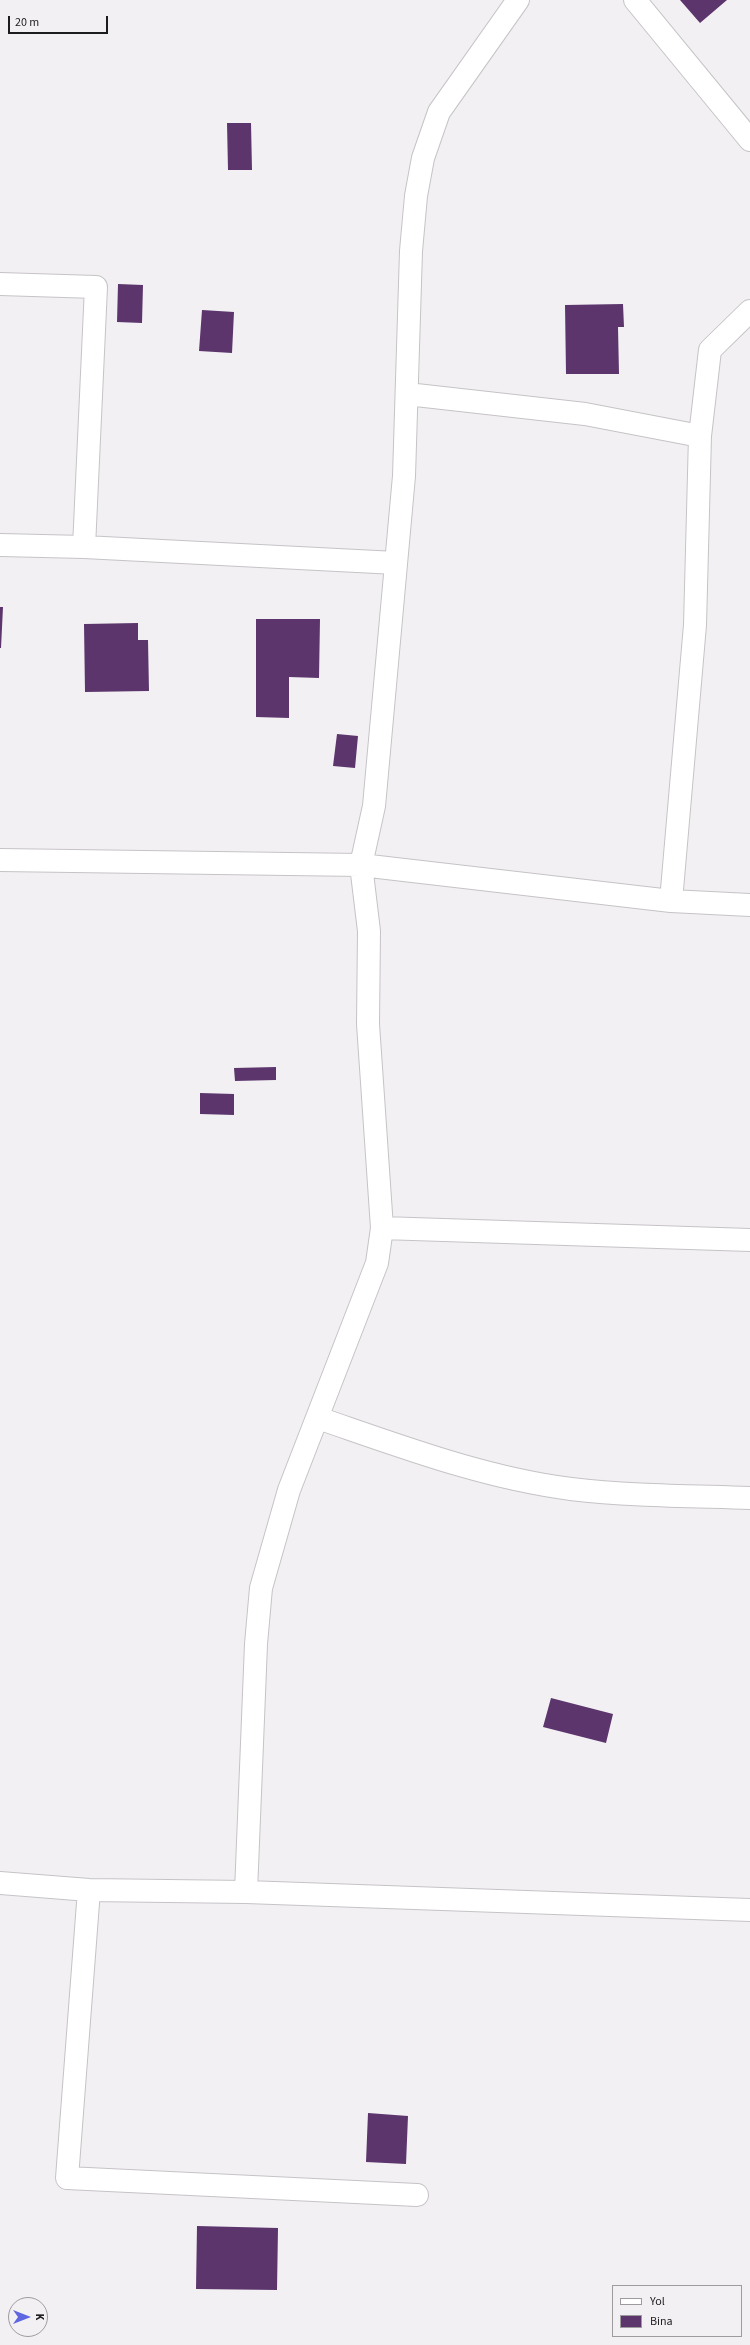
<!DOCTYPE html>
<style>
body{margin:0}
#map{position:relative;width:750px;height:2345px;overflow:hidden;background:#f3f0f4;font-family:"Source Sans 3",sans-serif}
canvas{display:block}
.legend{position:absolute;left:612px;top:2285px;width:130px;height:52px;box-sizing:border-box;background:#f3f0f4;border:1px solid #9d9b9e;margin:0;padding:5px 7px;list-style:none;font-size:12px;color:#1c1b1d}
.legend li{display:flex;align-items:center;gap:8px;height:20px}
.legend b{width:20px;border:1px solid #9d9b9e}
.north{position:absolute;left:8px;top:2297px;width:40px;height:40px;box-sizing:border-box;background:#f3f0f4;border:1px solid #9d9b9e;border-radius:50%;rotate:90deg;font-size:11px;font-weight:700;line-height:16px;text-align:center;color:#1c1b1d}
.north::after{content:'';display:block;margin:auto;width:14px;height:18px;background:#5e67df;clip-path:polygon(50% 0,100% 100%,50% 72%,0 100%)}
.scale{position:absolute;left:8px;top:16px;width:100px;height:18px;box-sizing:border-box;border:2px solid #1c1b1d;border-top:0;padding-left:5px;font-size:12px;line-height:14px;white-space:nowrap;color:#1c1b1d;-webkit-text-stroke:3px #f3f0f4;paint-order:stroke}
</style>
<div id="map">
<canvas width="750" height="2345"></canvas>
<ul class="legend">
<li><b style="height:5px;background:#fff"></b>Yol</li>
<li><b style="height:11px;background:#5b356c"></b>Bina</li>
</ul>
<div class="north">K</div>
<div class="scale">20 m</div>
</div>
<script>
const context = document.querySelector('canvas').getContext('2d');
context.lineJoin = 'round';
function fillPath(path, color) {
  context.fillStyle = color;
  context.fill(path, 'evenodd');
}
function stroke(path, color, width, dash) {
  context.strokeStyle = color;
  context.lineWidth = width;
  context.lineCap = dash ? 'butt' : 'round';
  context.setLineDash(dash || []);
  context.stroke(path);
}
fillPath(new Path2D(`
 M 680,0 L 727,0 L 700,23 Z
 M 227,123 L 251,123 L 252,170 L 228,170 Z
 M 118,284 L 143,285 L 142,323 L 117,322 Z
 M 623,304 L 624,327 L 618,327 L 619,374 L 566,374 L 565,305 Z
 M 202,310 L 234,312 L 232,353 L 199,351 Z
 M 0,607 L 3,607 L 1,648 L 0,648 Z
 M 256,619 L 320,619 L 319,678 L 289,677 L 289,718 L 256,717 Z
 M 138,623 L 138,640 L 148,640 L 149,691 L 85,692 L 84,624 Z
 M 337,734 L 358,736 L 355,768 L 333,766 Z
 M 276,1067 L 276,1080 L 235,1081 L 234,1068 Z
 M 200,1093 L 234,1094 L 234,1115 L 200,1114 Z
 M 551,1698 L 613,1714 L 606,1743 L 543,1727 Z
 M 368,2113 L 408,2116 L 406,2164 L 366,2162 Z
 M 197,2226 L 278,2228 L 277,2290 L 196,2289 Z`), '#5b356c');
const street = new Path2D(`
 M 635,0 L 750,140
 M 0,284 L 96,287 L 84,547
 M 407,394 L 585,414 L 700,436
 M 0,545 L 84,547 L 396,563
 M 0,860 L 361,865 L 671,901 L 750,905
 M 671,901 L 695,625 L 700,436 L 710,350 L 750,311
 M 382,1228 L 750,1240
 M 318,1418 C 400,1446 484,1478 571,1489 C 630,1496 691,1496 750,1498
 M 0,1883 L 89,1890 L 246,1892 L 750,1910
 M 89,1890 L 67,2178 L 417,2195
 M 246,1892 L 256,1644 L 261,1588 L 289,1490 L 377,1263 L 382,1228 L 368,1024 L 369,931 L 361,865 L 374,806 L 404,476 L 411,251 L 416,196 L 423,158 L 439,112 L 518,0`);
stroke(street, '#c6c3c7', 24);
stroke(street, '#fff', 22);
</script>
